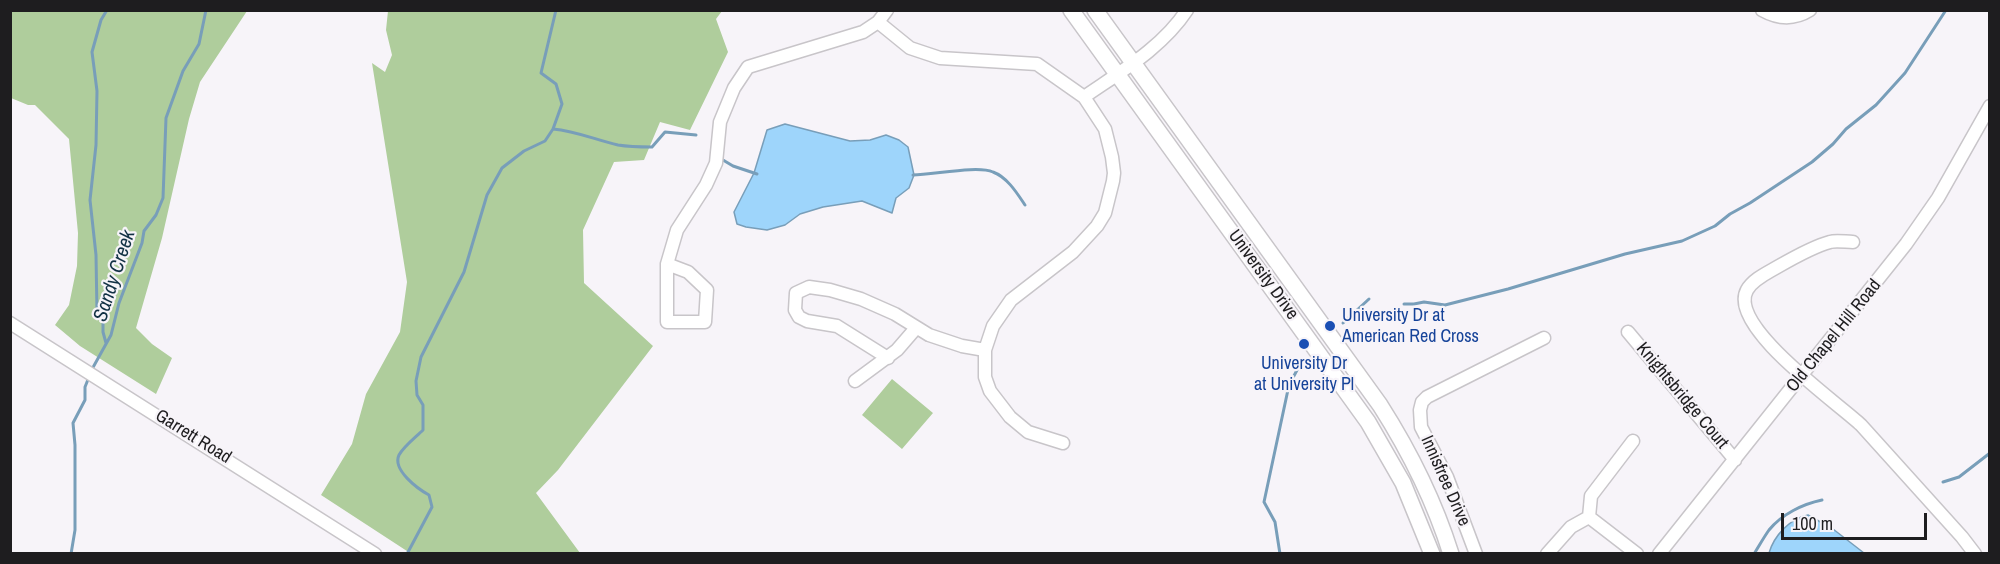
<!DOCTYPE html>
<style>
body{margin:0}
#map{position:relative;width:2000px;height:564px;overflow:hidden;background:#f7f4f9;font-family:"Archivo Narrow",sans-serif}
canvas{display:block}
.frame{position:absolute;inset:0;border:12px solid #1e1d1f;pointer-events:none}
.scale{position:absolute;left:1781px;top:513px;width:146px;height:27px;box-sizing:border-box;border:3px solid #1e1d1f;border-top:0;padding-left:8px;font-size:18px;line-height:21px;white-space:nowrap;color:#1e1d1f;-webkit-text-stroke:4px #f7f4f9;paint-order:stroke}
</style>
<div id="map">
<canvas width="2000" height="564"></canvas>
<div class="frame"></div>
<div class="scale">100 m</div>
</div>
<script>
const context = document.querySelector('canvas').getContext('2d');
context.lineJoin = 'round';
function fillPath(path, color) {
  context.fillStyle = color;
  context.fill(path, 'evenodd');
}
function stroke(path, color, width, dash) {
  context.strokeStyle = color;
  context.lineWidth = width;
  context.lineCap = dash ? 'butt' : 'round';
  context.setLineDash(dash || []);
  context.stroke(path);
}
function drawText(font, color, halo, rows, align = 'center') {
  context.font = font + ' "Archivo Narrow",sans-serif';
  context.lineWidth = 4.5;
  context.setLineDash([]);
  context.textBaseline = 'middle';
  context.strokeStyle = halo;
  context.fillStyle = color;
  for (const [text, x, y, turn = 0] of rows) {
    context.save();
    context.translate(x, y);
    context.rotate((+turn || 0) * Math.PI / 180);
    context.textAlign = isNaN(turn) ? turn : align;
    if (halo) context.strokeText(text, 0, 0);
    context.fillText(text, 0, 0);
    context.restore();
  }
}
fillPath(new Path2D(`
 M 10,11 L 247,11 L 200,82 L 189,119 L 162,238 L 136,328 L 152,344 L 172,358 L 156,394 L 80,346 L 55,325 L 69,305 L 77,266 L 78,233 L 69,139 L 35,105 L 28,105 L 11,98 Z
 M 385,11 L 722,11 L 716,19 L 728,52 L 690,130 L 660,122 L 644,160 L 614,162 L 583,230 L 584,283 L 653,346 L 558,470 L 536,493 L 580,553 L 410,553 L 321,495 L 352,444 L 366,394 L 400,332 L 407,282 L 372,63 L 385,72 L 392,55 L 386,30 L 388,11 Z
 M 892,379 L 933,413 L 902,449 L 862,415 Z`), '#afcd9c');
const water = new Path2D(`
 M 785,124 L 850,141 L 870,140 L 886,135 L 899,140 L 908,147 L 914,175 L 909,188 L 896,198 L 892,213 L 862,201 L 823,207 L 800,214 L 785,225 L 767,230 L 746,227 L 737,224 L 734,212 L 754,173 L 767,130 Z
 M 1808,515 L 1833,529 L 1864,553 L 1769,553 C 1774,536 1789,519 1808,515 Z`);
fillPath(water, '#9ed5fb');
stroke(water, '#789eb9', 1.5);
stroke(new Path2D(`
 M 553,129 C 576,131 596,140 618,145 C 630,147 641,147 652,147 L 665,132 L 696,135
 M 723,160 L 733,166 L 757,174
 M 913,175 C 933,175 977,165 993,172 C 1007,177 1017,193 1025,205
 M 1404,304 L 1414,304 L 1424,302 L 1445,305 L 1508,289 L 1625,254 L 1682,241 L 1715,226 L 1730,214 L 1750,203 L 1812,162 L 1833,144 L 1846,129 L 1876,105 L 1905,73 L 1946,10
 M 1343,323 L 1369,299
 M 106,343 L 103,332 L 103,322 L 97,313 L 96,255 L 90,200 L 96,145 L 97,91 L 92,52 L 101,20 L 107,10
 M 91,371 L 111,335 L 119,303 L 142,243 L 144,231 L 156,215 L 163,198 L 166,118 L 183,71 L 199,44 L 206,10
 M 1943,482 L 1959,477 L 1990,453
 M 71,554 L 75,530 L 75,445 L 73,423 L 85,400 L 85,387 L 89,377
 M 407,554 L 432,507 L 429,495 C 418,489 392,470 399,455 C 404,446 416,437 423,430 L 423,405 L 417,395 L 416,381 L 421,357 L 464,272 L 487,195 L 502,168 L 524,151 L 545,141 L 553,129 L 562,104 L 556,84 L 541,73 L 556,10
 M 1280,554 L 1275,522 L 1264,502 L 1289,385 L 1303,359
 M 1754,554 C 1759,546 1764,537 1769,530 C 1782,514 1803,504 1822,500`), '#789eb9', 3);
const minor = new Path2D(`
 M 1762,10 C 1778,19 1794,20 1810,10
 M 878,22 L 910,48 L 940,58 L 1037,64 L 1084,97 L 1105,129 L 1112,157 L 1114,173 L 1113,181 L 1105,213 L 1097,226 L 1073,252 L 1011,300 L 993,326 L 985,350 L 985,377 L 990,391 L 1010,417 L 1028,432 L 1063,443
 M 1084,97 C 1120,72 1162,48 1187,10
 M 1853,242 C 1846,242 1836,240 1830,242 C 1811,247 1788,261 1772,270 C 1763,275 1752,281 1747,290 C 1727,326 1838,403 1861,425 L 1962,537 L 1975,554
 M 667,264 L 688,272 L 707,290 L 705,322 L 667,322 L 667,264 L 677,230 L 706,185 L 716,163 L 720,122 L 734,88 L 748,67 L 863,32 L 878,22 L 887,10
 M 10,323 L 375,554
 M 1628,332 L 1735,460
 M 888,358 L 837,326 L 807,321 L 799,317 L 795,310 L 796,293 L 809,287 L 830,290 L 861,299 L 895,314 L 929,335 L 962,346 L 985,350
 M 855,381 L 897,350 L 916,328
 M 1589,517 L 1591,496 L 1633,441
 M 1476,554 L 1447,477 L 1421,427 L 1420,410 L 1422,402 L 1427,397 L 1544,338
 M 1547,554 L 1571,527 L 1589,517 L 1637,554
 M 1659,554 L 1906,244 L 1938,198 L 1990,106`);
const major = new Path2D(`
 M 1071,10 L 1368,422 L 1403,483 L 1432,554
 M 1095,10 L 1380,405 C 1410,452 1434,500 1451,554`);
stroke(minor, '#c8c5c9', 15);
stroke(major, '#c8c5c9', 18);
stroke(minor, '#fff', 12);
stroke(major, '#fff', 15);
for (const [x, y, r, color] of [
 [1330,326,6,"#1a4fb4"],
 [1304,344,6,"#1a4fb4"]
]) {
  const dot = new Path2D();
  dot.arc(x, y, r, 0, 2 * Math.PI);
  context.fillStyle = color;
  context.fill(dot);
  stroke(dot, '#f7f4f9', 2);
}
drawText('18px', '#1e1d1f', '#f7f4f9', [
 ["University Drive",1263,275,54],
 ["Old Chapel Hill Road",1834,336,-51],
 ["Knightsbridge Court",1682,396,50],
 ["Garrett Road",193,437,32],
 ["Innisfree Drive",1445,481,66]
]);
drawText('18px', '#164399', '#f7f4f9', [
 ["University Dr at",1342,316],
 ["American Red Cross",1342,337],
 ["University Dr",1304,364,"center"],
 ["at University Pl",1304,385,"center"]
], 'left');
drawText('italic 20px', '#123144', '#f7f4f9', [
 ["Sandy Creek",115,276,-72]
]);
</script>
